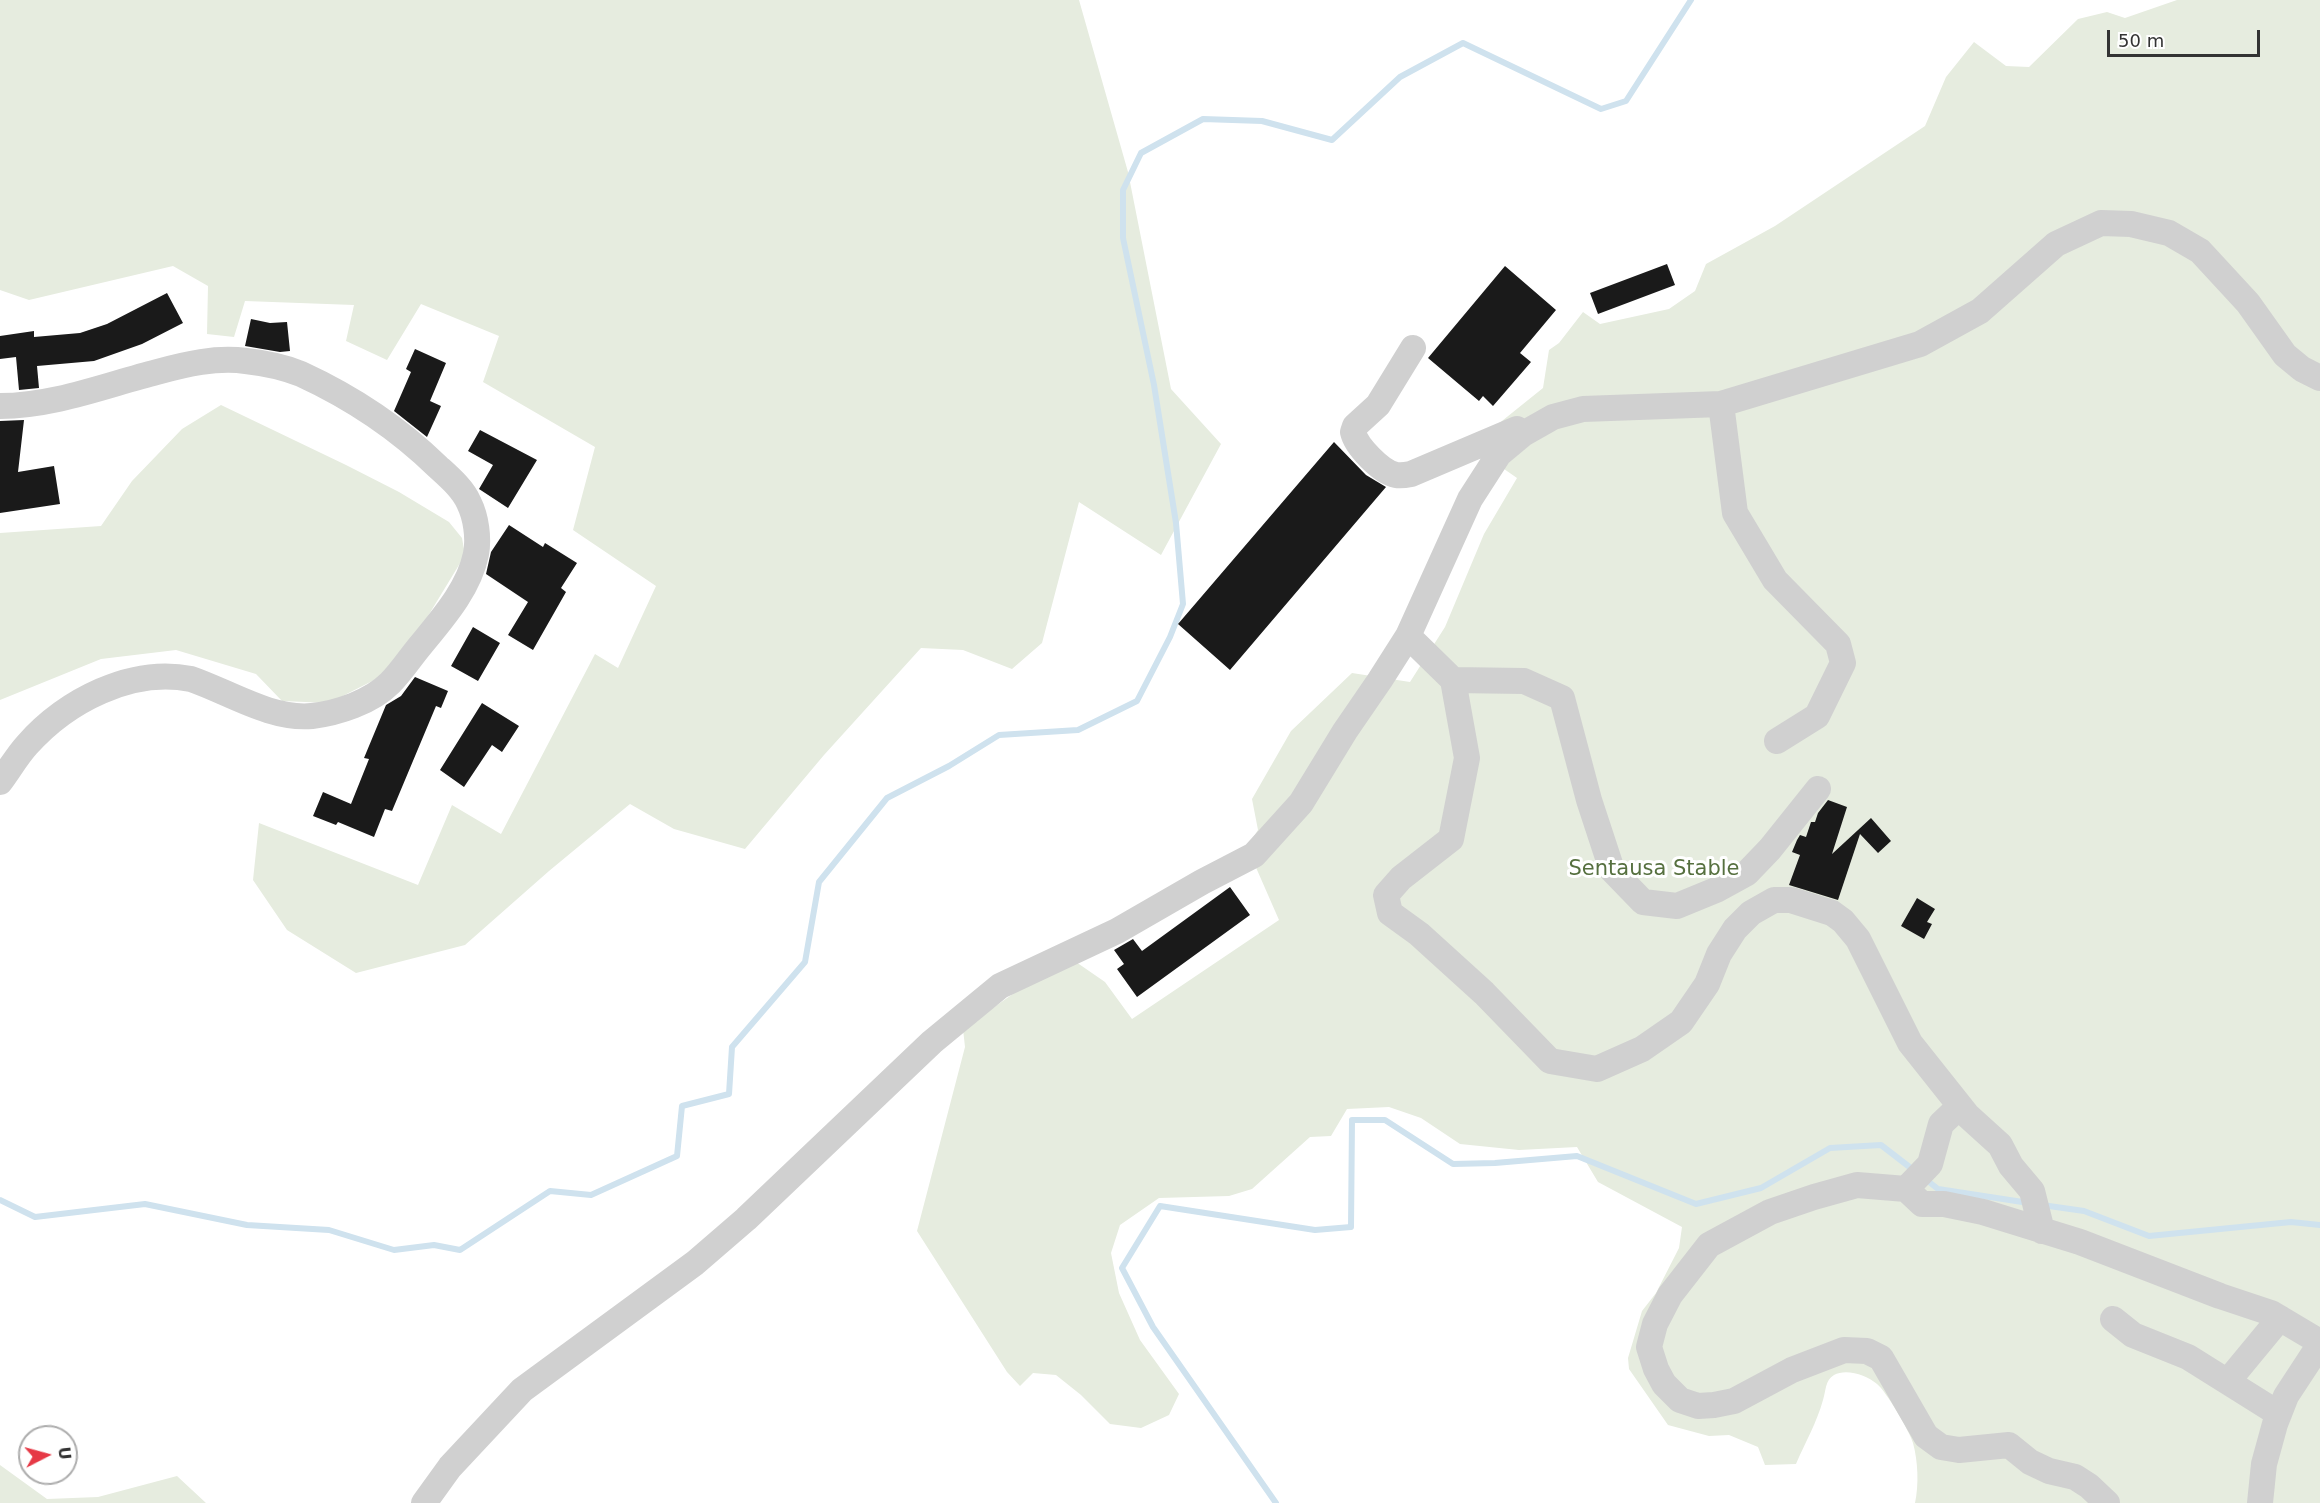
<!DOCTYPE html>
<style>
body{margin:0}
#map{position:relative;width:2320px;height:1503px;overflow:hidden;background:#fff;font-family:"DejaVu Sans",sans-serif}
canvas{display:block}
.north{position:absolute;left:18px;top:1425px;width:60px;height:60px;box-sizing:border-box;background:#fff;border:2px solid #adadad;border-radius:50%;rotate:84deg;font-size:16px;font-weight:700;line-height:24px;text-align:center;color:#333}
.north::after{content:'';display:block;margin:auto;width:21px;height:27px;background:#e63946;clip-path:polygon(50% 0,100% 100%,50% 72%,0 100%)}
.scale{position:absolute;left:2107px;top:30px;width:153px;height:27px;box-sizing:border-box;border:3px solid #333;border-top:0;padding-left:8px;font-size:18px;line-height:21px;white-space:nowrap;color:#333;-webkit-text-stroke:4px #fff;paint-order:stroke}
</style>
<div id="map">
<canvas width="2320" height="1503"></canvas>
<div class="north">U</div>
<div class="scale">50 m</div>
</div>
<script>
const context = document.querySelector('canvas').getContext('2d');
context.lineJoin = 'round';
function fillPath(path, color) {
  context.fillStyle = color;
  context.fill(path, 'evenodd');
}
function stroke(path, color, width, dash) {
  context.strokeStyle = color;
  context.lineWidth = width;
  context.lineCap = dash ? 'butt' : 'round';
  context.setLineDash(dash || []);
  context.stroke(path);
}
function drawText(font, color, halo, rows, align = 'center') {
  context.font = font + ' "DejaVu Sans",sans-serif';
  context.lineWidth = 6;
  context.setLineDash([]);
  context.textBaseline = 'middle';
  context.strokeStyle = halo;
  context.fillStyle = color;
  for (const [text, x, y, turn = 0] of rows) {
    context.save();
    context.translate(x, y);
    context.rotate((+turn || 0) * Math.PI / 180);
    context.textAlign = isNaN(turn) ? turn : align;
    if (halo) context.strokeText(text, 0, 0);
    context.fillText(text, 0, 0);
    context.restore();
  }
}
fillPath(new Path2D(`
 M 0,0 L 1079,0 L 1128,172 L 1171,389 L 1221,444 L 1161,555 L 1079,502 L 1042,643 L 1012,669 L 963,650 L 921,648 L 824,755 L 745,849 L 674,829 L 630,804 L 549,871 L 465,945 L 356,973 L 287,930 L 253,880 L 259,823 L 418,885 L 452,805 L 501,834 L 595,654 L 618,668 L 656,586 L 573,530 L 595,447 L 483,382 L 499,336 L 421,304 L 387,360 L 346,341 L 354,305 L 245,301 L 234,337 L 207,334 L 208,286 L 173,266 L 29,300 L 0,290 Z
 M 2177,0 L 2320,0 L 2320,1503 L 1915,1503 C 1919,1485 1918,1461 1913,1443 C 1910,1432 1886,1391 1877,1384 C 1867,1375 1846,1368 1834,1375 C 1825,1380 1826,1391 1823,1400 C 1817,1422 1805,1443 1796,1464 L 1765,1465 L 1758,1447 L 1729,1435 L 1709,1436 L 1668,1425 L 1629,1369 L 1628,1358 L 1642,1311 L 1656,1293 L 1679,1248 L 1682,1227 L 1598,1182 L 1577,1147 L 1519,1150 L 1460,1144 L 1421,1118 L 1389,1107 L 1347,1109 L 1331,1136 L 1310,1137 L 1252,1189 L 1229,1196 L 1159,1198 L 1120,1225 L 1111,1253 L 1119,1293 L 1140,1340 L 1179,1394 L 1169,1415 L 1141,1428 L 1110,1424 L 1081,1395 L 1056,1375 L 1033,1373 L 1020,1386 L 1007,1372 L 917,1231 L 965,1047 L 963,1029 L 1027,984 L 1076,962 L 1105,982 L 1132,1019 L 1279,920 L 1247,847 L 1258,830 L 1252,799 L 1291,731 L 1352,673 L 1410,682 L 1445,627 L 1484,534 L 1517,478 L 1481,453 L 1482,437 L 1543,388 L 1549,350 L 1559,343 L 1583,312 L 1600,324 L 1669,309 L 1695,291 L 1706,264 L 1775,226 L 1925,126 L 1946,77 L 1974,42 L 2006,66 L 2029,67 L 2078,19 L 2107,12 L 2125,18 Z
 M 221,405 L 346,465 L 399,492 L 449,522 L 462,538 L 465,555 L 428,616 L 386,674 L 329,703 L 282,701 L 256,674 L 176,650 L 101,659 L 0,700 L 0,533 L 101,526 L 132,481 L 182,429 Z
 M 0,1465 L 47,1499 L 98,1497 L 177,1476 L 206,1503 L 0,1503 Z`), '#e6ecdf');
stroke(new Path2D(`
 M 1924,1178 L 1938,1189 L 2029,1203
 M 0,1200 L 35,1217 L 145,1204 L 247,1225 L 329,1230 L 394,1250 L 434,1245 L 460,1250 L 550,1191 L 591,1195 L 677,1156 L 682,1106 L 729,1094 L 732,1047 L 805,962 L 819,882 L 887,798 L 949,766 L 999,735 L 1078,730 L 1137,701 L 1170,637 L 1183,604 L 1176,523 L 1154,385 L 1123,238 L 1123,190 L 1141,153 L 1203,119 L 1262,121 L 1332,140 L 1400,77 L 1463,43 L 1601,109 L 1626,101 L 1691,0
 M 2042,1205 L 2084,1211 L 2149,1236 L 2291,1222 L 2320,1225
 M 1276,1503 L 1153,1327 L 1122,1268 L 1160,1206 L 1315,1230 L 1351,1227 L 1352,1120 L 1385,1120 L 1453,1164 L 1495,1163 L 1577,1156 L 1696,1204 L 1761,1188 L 1830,1148 L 1881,1145 L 1916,1172`), '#cfe2ee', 6);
fillPath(new Path2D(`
 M 1667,264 L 1675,285 L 1598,314 L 1590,293 Z
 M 1505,266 L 1556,310 L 1520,353 L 1531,362 L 1493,406 L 1483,396 L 1479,401 L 1428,358 Z
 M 167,293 L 183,323 L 142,344 L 94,361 L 37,366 L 39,388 L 19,390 L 16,357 L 0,359 L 0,336 L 34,331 L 34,337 L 80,333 L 107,324 Z
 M 251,319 L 270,323 L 287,322 L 290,351 L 280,352 L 245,346 Z
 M 415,349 L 446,363 L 430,401 L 441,406 L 427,437 L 394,411 L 411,372 L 406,369 Z
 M 24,420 L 18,472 L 54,466 L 60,504 L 0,513 L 0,421 Z
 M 480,430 L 537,460 L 508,508 L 479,489 L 493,465 L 468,451 Z
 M 1334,442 L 1366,475 L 1386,487 L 1230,670 L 1178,624 Z
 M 509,525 L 543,547 L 545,543 L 577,563 L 561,588 L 566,592 L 533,650 L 508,635 L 528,602 L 486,574 L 491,552 Z
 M 473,627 L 500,643 L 478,681 L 451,666 Z
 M 415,677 L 448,691 L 441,708 L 436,706 L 392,811 L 385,809 L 374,837 L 338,822 L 336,825 L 313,816 L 323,792 L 351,804 L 369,759 L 364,758 L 386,705 L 401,696 Z
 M 482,703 L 519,726 L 502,752 L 492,745 L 464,787 L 440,770 Z
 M 1828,800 L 1847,807 L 1832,854 L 1871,818 L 1891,841 L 1878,853 L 1860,834 L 1838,900 L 1789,885 L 1800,855 L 1792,852 L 1797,840 L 1800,835 L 1806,837 L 1811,822 L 1815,822 L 1818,813 Z
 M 1230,887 L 1250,915 L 1137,997 L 1117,969 L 1124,964 L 1114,950 L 1133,939 L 1142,951 Z
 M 1917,898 L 1935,909 L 1927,922 L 1932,924 L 1924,939 L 1901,926 Z`), '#1a1a1a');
stroke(new Path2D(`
 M 1413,348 L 1378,405 L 1355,426 L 1353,432 C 1356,446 1381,472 1396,475 C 1401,476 1406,475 1411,474 L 1517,429
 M 1721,404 L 1735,513 L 1775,580 L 1838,644 L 1843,663 L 1817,716 L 1777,741
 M 0,406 C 54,406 106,385 157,372 C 186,364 216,357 246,361 C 264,363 284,367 301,374 C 351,397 399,429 438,467 C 449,477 463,489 469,503 C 476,517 479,538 476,554 C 469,589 442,619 420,646 C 410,658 401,672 390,683 C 371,702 338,713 312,716 C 271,720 229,692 191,679 C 131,667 66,701 27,745 C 17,756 9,770 0,782
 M 1408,636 L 1453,680 L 1524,681 L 1562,698 L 1589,800 L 1612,870 L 1643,902 L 1677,906 L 1716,890 L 1747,873 L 1770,849 L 1818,789
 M 1453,680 L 1467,758 L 1451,839 L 1401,878 L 1386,895 L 1390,913 L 1419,934 L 1484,993 L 1550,1061 L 1597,1069 L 1642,1049 L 1681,1022 L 1707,984 L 1719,954 L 1735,929 L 1751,913 L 1774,900 L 1791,900 L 1832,913 L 1843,921 L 1858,939 L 1910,1043 L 1968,1116 L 2000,1145 L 2011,1166 L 2032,1191 L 2042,1231
 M 1906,1189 L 1930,1164 L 1941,1124 L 1960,1106
 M 2113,1319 L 2133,1335 L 2188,1357 L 2279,1414
 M 2228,1381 L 2280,1318
 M 424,1503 L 450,1467 L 522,1390 L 695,1263 L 746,1219 L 932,1042 L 1000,986 L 1117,931 L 1202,882 L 1254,855 L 1301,803 L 1345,731 L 1380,680 L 1408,636 L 1470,499 L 1499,454 L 1523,434 L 1553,417 L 1583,409 L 1721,404 L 1920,344 L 1980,311 L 2056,244 L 2101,223 L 2131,224 L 2169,233 L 2200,251 L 2248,303 L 2285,355 L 2302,369 L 2320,378
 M 2107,1503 L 2089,1486 L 2075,1477 L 2049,1471 L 2030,1462 L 2009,1445 L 1959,1450 L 1941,1447 L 1926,1436 L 1881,1358 L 1867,1351 L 1844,1350 L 1792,1370 L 1734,1401 L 1714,1405 L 1698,1406 L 1680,1400 L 1664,1384 L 1656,1369 L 1649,1347 L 1655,1324 L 1670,1295 L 1709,1245 L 1770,1212 L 1814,1197 L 1857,1185 L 1906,1189 L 1922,1204 L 1944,1204 L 1983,1212 L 2080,1242 L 2220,1296 L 2271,1313 L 2320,1342
 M 2260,1503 L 2264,1464 L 2275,1424 L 2286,1396 L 2320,1344`), '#d0d0d0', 26);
drawText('21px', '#56703f', '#fff', [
 ["Sentausa Stable",1654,870]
]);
</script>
